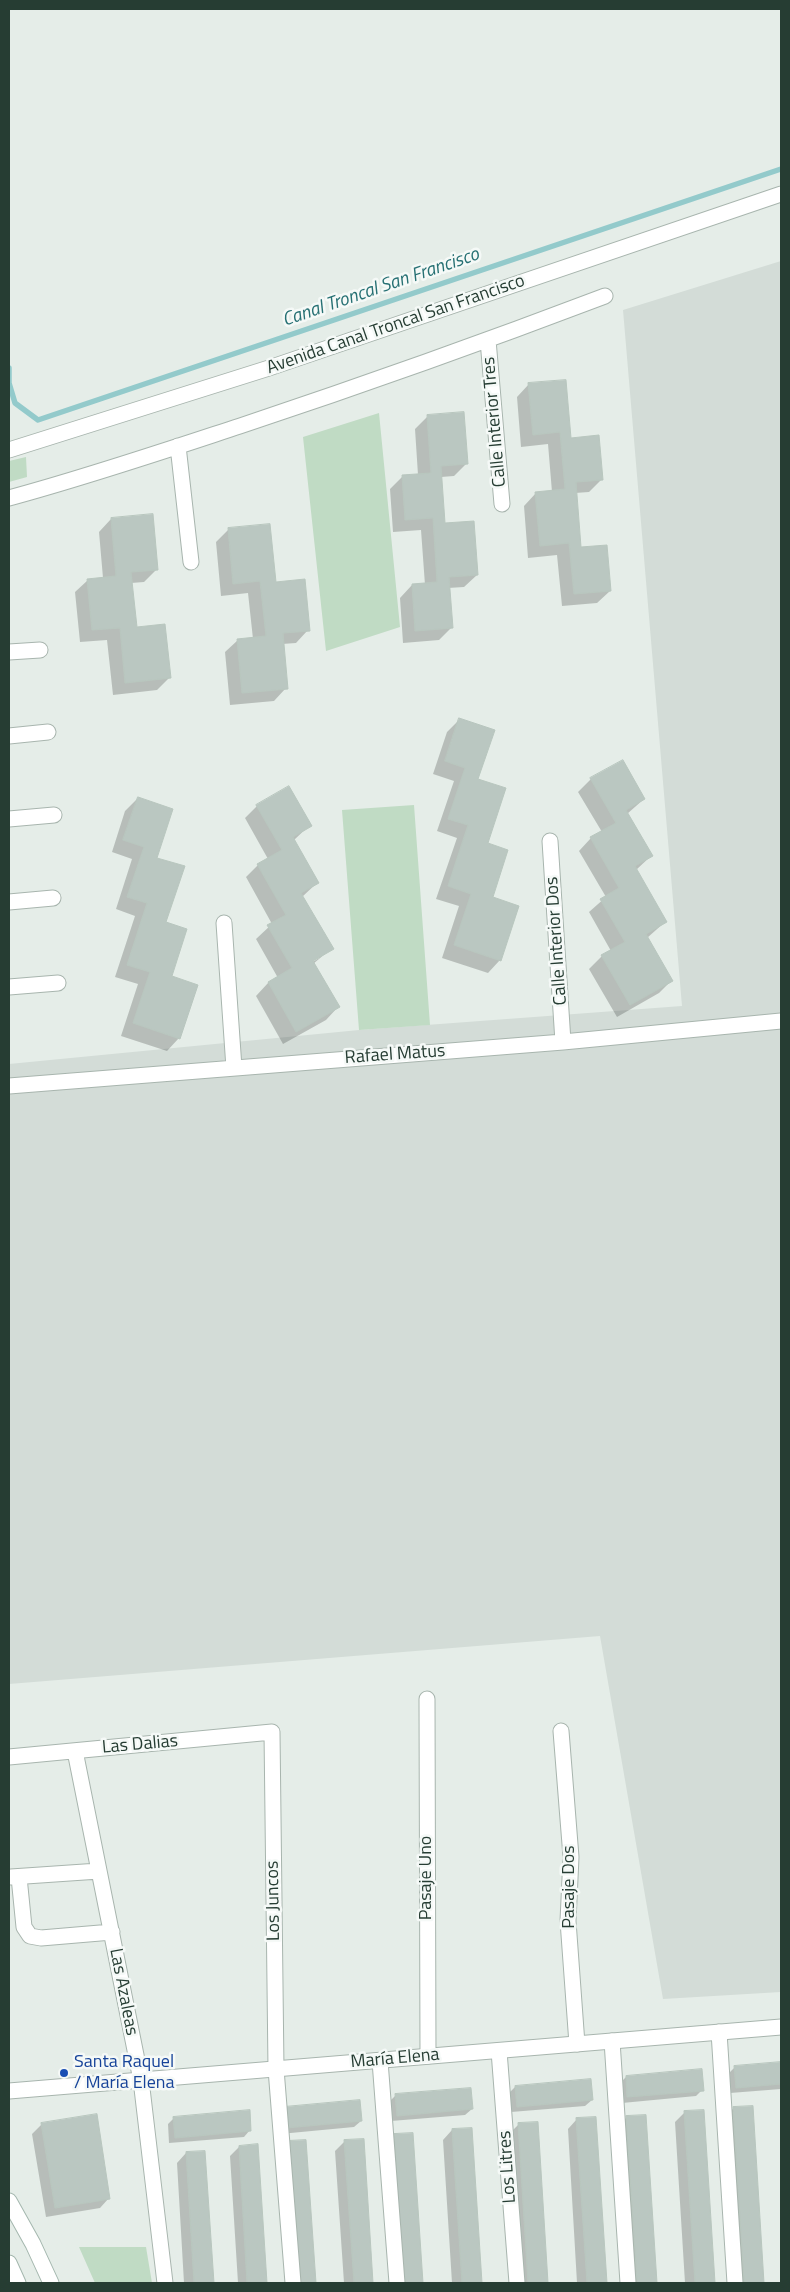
<!DOCTYPE html>
<meta charset="utf-8">
<style>
body{margin:0}
#map{position:relative;width:790px;height:2292px;overflow:hidden;background:#e5ede8;font-family:"Titillium Web",sans-serif}
canvas{display:block}
.frame{position:absolute;inset:0;border:10px solid #263d33;pointer-events:none}
</style>
<div id="map">
<canvas width="790" height="2292"></canvas>
<div class="frame"></div>
</div>
<script>
const context = document.querySelector('canvas').getContext('2d');
context.lineJoin = 'round';
function fillPath(path, color) {
  context.fillStyle = color;
  context.fill(path, 'evenodd');
}
function stroke(path, color, width, dash) {
  context.strokeStyle = color;
  context.lineWidth = width;
  context.lineCap = dash ? 'butt' : 'round';
  context.setLineDash(dash || []);
  context.stroke(path);
}
function drawText(font, color, halo, rows, align = 'center') {
  context.font = font + ' "Titillium Web",sans-serif';
  context.lineWidth = 5;
  context.setLineDash([]);
  context.textBaseline = 'middle';
  context.strokeStyle = halo;
  context.fillStyle = color;
  for (const [text, x, y, turn = 0] of rows) {
    context.save();
    context.translate(x, y);
    context.rotate((+turn || 0) * Math.PI / 180);
    context.textAlign = isNaN(turn) ? turn : align;
    if (halo) context.strokeText(text, 0, 0);
    context.fillText(text, 0, 0);
    context.restore();
  }
}
fillPath(new Path2D(`
 M 781,261 L 781,1992 L 663,1999 L 600,1636 L 9,1684 L 9,1064 L 359,1030 L 682,1006 L 623,310 Z`), '#d3dcd7');
fillPath(new Path2D(`
 M 379,413 L 400,627 L 326,651 L 303,437 Z
 M 26,457 L 27,477 L 9,482 L 9,461 Z
 M 414,805 L 430,1025 L 359,1030 L 342,810 Z
 M 79,2247 L 146,2247 L 152,2283 L 95,2283 Z`), '#c0dbc4');
fillPath(new Path2D(`
 M 529,384 L 602,479 L 589,492 L 575,493 L 580,548 L 610,591 L 597,603 L 562,606 L 557,555 L 528,558 L 524,506 L 536,493 L 552,492 L 548,444 L 521,447 L 517,397 Z
 M 427,417 L 466,464 L 454,476 L 441,477 L 444,525 L 477,575 L 464,587 L 448,588 L 451,628 L 439,640 L 403,643 L 400,598 L 412,585 L 425,585 L 421,530 L 393,532 L 390,489 L 402,477 L 418,475 L 415,429 Z
 M 111,519 L 157,569 L 144,582 L 131,583 L 136,628 L 169,678 L 157,690 L 113,695 L 107,640 L 80,642 L 75,592 L 88,580 L 103,578 L 99,532 Z
 M 229,529 L 308,630 L 296,643 L 282,644 L 286,688 L 274,701 L 230,705 L 225,652 L 238,640 L 253,639 L 248,593 L 221,596 L 216,542 Z
 M 459,720 L 477,780 L 500,960 L 488,973 L 442,958 L 459,906 L 436,899 L 457,838 L 437,831 L 454,781 L 433,774 L 447,732 Z
 M 622,761 L 644,799 L 627,814 L 651,856 L 636,870 L 665,922 L 647,938 L 671,981 L 659,993 L 617,1017 L 589,969 L 602,956 L 611,951 L 589,912 L 606,897 L 579,851 L 591,838 L 602,832 L 578,792 L 591,779 Z
 M 138,798 L 156,858 L 179,1038 L 167,1051 L 121,1036 L 138,984 L 115,977 L 135,916 L 116,909 L 132,859 L 112,852 L 125,811 Z
 M 257,806 L 310,825 L 294,840 L 318,882 L 302,897 L 332,948 L 313,964 L 338,1007 L 326,1020 L 283,1044 L 256,996 L 268,983 L 278,978 L 256,939 L 272,924 L 246,877 L 258,865 L 268,859 L 245,818 ZM 319,955 L 319,958 L 308,965 Z
 M 781,2063 L 781,2089 L 730,2093 L 728,2074 L 735,2067 Z
 M 626,2077 L 702,2090 L 696,2096 L 622,2103 L 620,2083 Z
 M 515,2087 L 592,2100 L 585,2106 L 511,2112 L 509,2093 Z
 M 395,2096 L 472,2109 L 465,2115 L 391,2121 L 389,2102 Z
 M 752,2107 L 763,2283 L 735,2283 L 724,2117 L 734,2108 Z
 M 703,2111 L 714,2283 L 685,2283 L 675,2122 L 685,2112 Z
 M 278,2114 L 361,2121 L 354,2127 L 280,2134 Z
 M 645,2116 L 656,2283 L 627,2283 L 617,2127 L 627,2117 Z
 M 174,2118 L 250,2130 L 244,2137 L 169,2143 L 168,2124 Z
 M 595,2118 L 606,2283 L 577,2283 L 568,2129 L 577,2119 Z
 M 536,2123 L 547,2283 L 519,2283 L 509,2134 L 519,2124 Z
 M 42,2124 L 109,2198 L 100,2208 L 46,2217 L 32,2134 Z
 M 470,2129 L 480,2283 L 452,2283 L 443,2140 L 452,2130 Z
 M 412,2134 L 422,2283 L 393,2283 L 385,2145 L 394,2136 Z
 M 363,2140 L 372,2283 L 344,2283 L 335,2151 L 345,2141 Z
 M 257,2146 L 266,2283 L 238,2283 L 230,2156 L 239,2147 Z
 M 204,2152 L 212,2283 L 184,2283 L 177,2163 L 186,2153 Z`), '#0003');
stroke(new Path2D(`
 M 9,368 L 9,383
 M 9,383 L 15,403 L 38,420 L 781,169`), '#93cacb', 5.5);
const building = new Path2D(`
 M 566,380 L 571,438 L 599,435 L 603,480 L 576,482 L 581,547 L 607,545 L 611,591 L 574,594 L 569,543 L 540,546 L 535,492 L 565,489 L 560,432 L 533,435 L 528,383 Z
 M 464,412 L 468,464 L 441,466 L 445,523 L 474,521 L 478,575 L 449,577 L 453,628 L 415,631 L 412,584 L 437,582 L 433,518 L 405,520 L 402,475 L 431,473 L 427,415 Z
 M 153,514 L 158,570 L 131,572 L 137,627 L 165,624 L 171,678 L 125,683 L 120,628 L 92,630 L 87,579 L 116,576 L 111,518 Z
 M 270,524 L 276,582 L 305,579 L 310,631 L 283,633 L 288,689 L 242,693 L 237,639 L 266,636 L 260,581 L 233,584 L 228,528 Z
 M 459,718 L 495,730 L 478,779 L 506,788 L 488,843 L 508,850 L 493,897 L 519,906 L 501,961 L 454,945 L 471,894 L 448,886 L 468,825 L 448,819 L 465,768 L 445,761 Z
 M 623,760 L 645,799 L 626,810 L 653,856 L 635,866 L 667,922 L 646,934 L 673,981 L 630,1005 L 601,955 L 625,942 L 600,899 L 619,888 L 590,837 L 616,823 L 590,778 Z
 M 289,786 L 312,826 L 293,837 L 319,883 L 301,893 L 334,949 L 313,961 L 340,1007 L 296,1032 L 268,982 L 292,968 L 267,925 L 286,915 L 257,864 L 282,850 L 256,805 Z
 M 138,797 L 173,809 L 157,858 L 185,866 L 166,922 L 187,929 L 172,976 L 198,985 L 180,1039 L 133,1023 L 150,972 L 127,965 L 147,903 L 127,897 L 144,847 L 123,840 Z
 M 781,2062 L 781,2084 L 736,2088 L 734,2066 Z
 M 702,2069 L 704,2091 L 627,2097 L 626,2076 Z
 M 591,2079 L 593,2100 L 517,2107 L 515,2086 Z
 M 471,2088 L 473,2109 L 397,2116 L 395,2094 Z
 M 360,2100 L 362,2121 L 286,2128 L 284,2107 Z
 M 753,2106 L 764,2283 L 744,2283 L 733,2107 Z
 M 250,2110 L 251,2131 L 175,2138 L 173,2117 Z
 M 704,2110 L 715,2283 L 695,2283 L 684,2111 Z
 M 97,2114 L 110,2199 L 55,2208 L 41,2123 Z
 M 646,2115 L 657,2283 L 637,2283 L 626,2116 Z
 M 596,2117 L 607,2283 L 587,2283 L 576,2118 Z
 M 538,2122 L 548,2283 L 528,2283 L 518,2123 Z
 M 472,2128 L 482,2283 L 462,2283 L 452,2129 Z
 M 413,2133 L 423,2283 L 403,2283 L 394,2134 Z
 M 364,2139 L 373,2283 L 354,2283 L 344,2140 Z
 M 306,2140 L 316,2283 L 296,2283 L 287,2141 Z
 M 258,2144 L 267,2283 L 247,2283 L 239,2146 Z
 M 205,2151 L 214,2283 L 194,2283 L 186,2152 Z`);
fillPath(building, '#bac7c1');
stroke(building, '#b8c6be', 1);
const minor = new Path2D(`
 M 488,340 L 502,504
 M 178,446 L 191,562
 M 9,450 L 269,368 L 781,194
 M 9,498 C 87,477 164,451 240,426 C 363,385 484,342 605,296
 M 9,652 L 40,650
 M 9,736 L 48,732
 M 9,819 L 54,815
 M 550,841 L 563,1042
 M 9,902 L 53,898
 M 224,923 L 234,1068
 M 9,987 L 58,983
 M 9,1086 L 563,1042 L 781,1021
 M 427,1699 L 428,2056
 M 561,1731 L 571,1857 L 568,1921 L 577,2044
 M 75,1751 L 141,2080 L 165,2283
 M 9,1757 L 272,1732 L 276,2069 L 293,2283
 M 11,1877 L 99,1871
 M 19,1877 L 24,1927 L 30,1936 L 41,1938 L 112,1932
 M 719,2032 L 735,2283
 M 612,2041 L 628,2283
 M 499,2051 L 517,2283
 M 380,2061 L 397,2283`);
const tertiary = new Path2D(`
 M 9,2091 L 781,2027`);
const secondary = new Path2D(`
 M 9,2201 L 33,2244 L 51,2283
 M 9,2263 L 18,2283`);
stroke(minor, '#a8b5ae', 17);
stroke(tertiary, '#a8b5ae', 17);
stroke(secondary, '#a4b7ae', 17);
stroke(minor, '#fff', 15);
stroke(tertiary, '#fff', 15);
stroke(secondary, '#fff', 15);
for (const [x, y, r, color] of [
 [64,2073,5,"#1a4fb4"]
]) {
  const dot = new Path2D();
  dot.arc(x, y, r, 0, 2 * Math.PI);
  context.fillStyle = color;
  context.fill(dot);
  stroke(dot, '#f5f9f7', 2);
}
drawText('18px', '#263d33', '#f5f9f7', [
 ["Avenida Canal Troncal San Francisco",396,325,-19],
 ["Calle Interior Tres",495,422,-95],
 ["Calle Interior Dos",557,941,-94],
 ["Rafael Matus",395,1055,-4],
 ["Las Dalias",140,1745,-5],
 ["Pasaje Uno",427,1878,-90],
 ["Pasaje Dos",570,1887,-90],
 ["Los Juncos",274,1901,-91],
 ["Las Azaleas",123,1992,79],
 ["María Elena",395,2059,-5],
 ["Los Litres",508,2167,-94]
]);
drawText('18px', '#164399', '#f5f9f7', [
 ["Santa Raquel",74,2063],
 ["/ María Elena",74,2084]
], 'left');
drawText('italic 19px', '#267073', '#f5f9f7', [
 ["Canal Troncal San Francisco",381,288,-19]
]);
</script>
